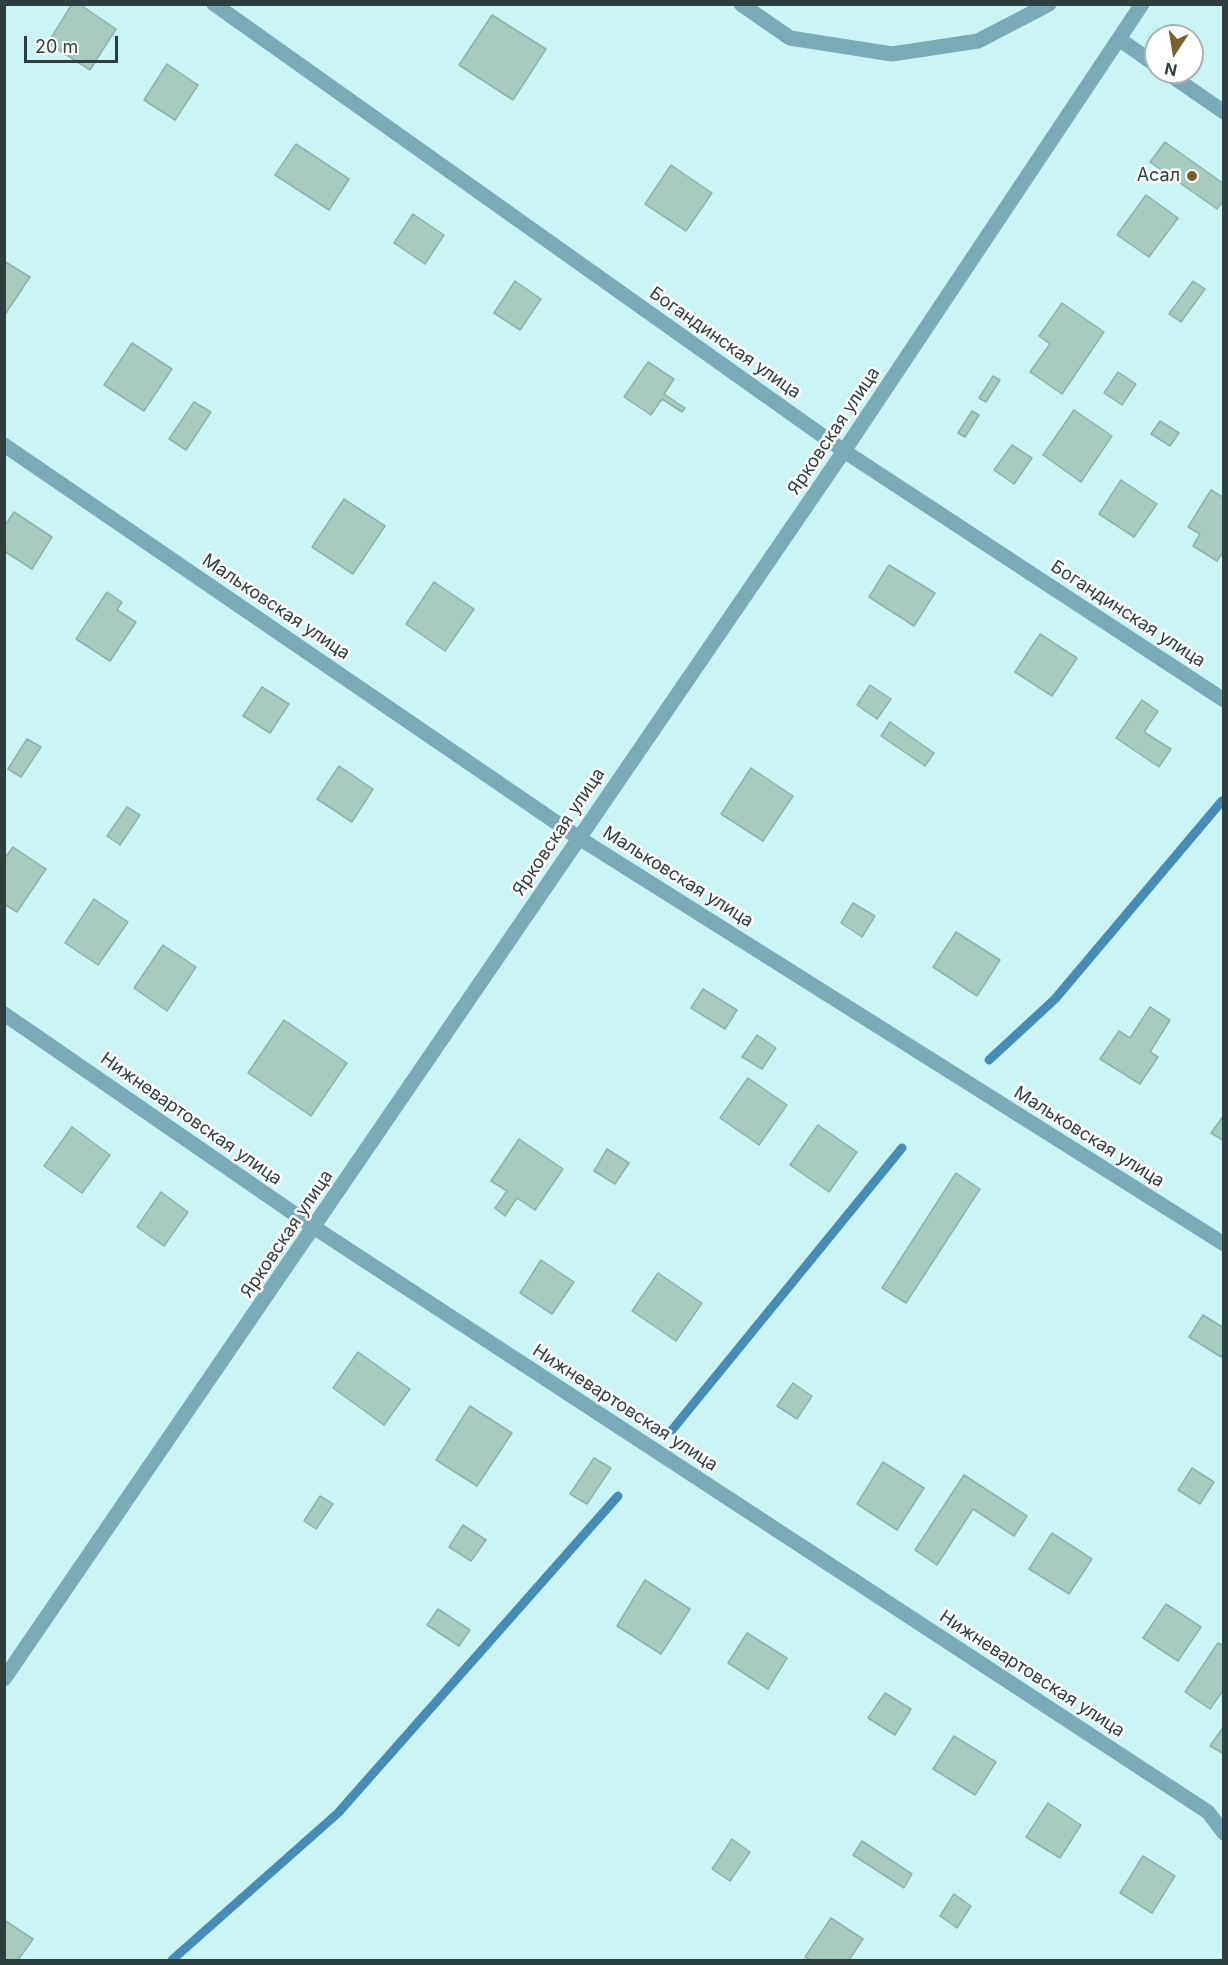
<!DOCTYPE html>
<meta charset="utf-8">
<style>
body{margin:0}
#map{position:relative;width:1228px;height:1965px;overflow:hidden;background:#cbf5f4;font-family:Inter,sans-serif}
canvas{display:block}
.frame{position:absolute;inset:0;border:6px solid #2d3e3e;pointer-events:none}
.north{position:absolute;left:1144px;top:24px;width:60px;height:60px;box-sizing:border-box;background:#fff;border:2px solid #abb2b2;border-radius:50%;rotate:192deg;font-size:16px;font-weight:700;line-height:24px;text-align:center;color:#2d3e3e}
.north::after{content:'';display:block;margin:auto;width:21px;height:27px;background:#7a5f31;clip-path:polygon(50% 0,100% 100%,50% 72%,0 100%)}
.scale{position:absolute;left:24px;top:36px;width:94px;height:27px;box-sizing:border-box;border:3px solid #2d3e3e;border-top:0;padding-left:8px;font-size:18px;line-height:21px;white-space:nowrap;color:#2d3e3e;-webkit-text-stroke:4px #fff;paint-order:stroke}
</style>
<div id="map">
<canvas width="1228" height="1965"></canvas>
<div class="frame"></div>
<div class="north">N</div>
<div class="scale">20 m</div>
</div>
<script>
const context = document.querySelector('canvas').getContext('2d');
context.lineJoin = 'round';
function stroke(path, color, width, dash) {
  context.strokeStyle = color;
  context.lineWidth = width;
  context.lineCap = dash ? 'butt' : 'round';
  context.setLineDash(dash || []);
  context.stroke(path);
}
function fillPath(path, color) {
  context.fillStyle = color;
  context.fill(path, 'evenodd');
}
function drawText(font, color, halo, rows, align = 'center') {
  context.font = font + ' Inter,sans-serif';
  context.lineWidth = 5;
  context.setLineDash([]);
  context.textBaseline = 'middle';
  context.strokeStyle = halo;
  context.fillStyle = color;
  for (const [text, x, y, turn = 0] of rows) {
    context.save();
    context.translate(x, y);
    context.rotate((+turn || 0) * Math.PI / 180);
    context.textAlign = isNaN(turn) ? turn : align;
    if (halo) context.strokeText(text, 0, 0);
    context.fillText(text, 0, 0);
    context.restore();
  }
}
stroke(new Path2D(`
 M 989,1060 L 1055,999 L 1222,801
 M 672,1430 L 902,1148
 M 172,1960 L 338,1813 L 618,1496`), '#488cb5', 9);
const building = new Path2D(`
 M 72,4 L 79,4 L 116,29 L 90,70 L 48,43 Z
 M 492,15 L 546,49 L 513,100 L 459,65 Z
 M 167,64 L 198,85 L 175,120 L 144,100 Z
 M 1165,142 L 1224,184 L 1224,200 L 1217,209 L 1150,162 Z
 M 296,144 L 349,179 L 329,210 L 275,175 Z
 M 671,165 L 712,193 L 686,231 L 645,204 Z
 M 1146,195 L 1178,218 L 1149,257 L 1117,235 Z
 M 413,214 L 444,235 L 425,264 L 394,243 Z
 M 4,261 L 30,277 L 4,316 Z
 M 515,281 L 541,299 L 520,330 L 494,313 Z
 M 1193,281 L 1205,289 L 1181,322 L 1169,314 Z
 M 1062,303 L 1104,332 L 1062,394 L 1030,372 L 1050,344 L 1039,336 Z
 M 132,343 L 172,369 L 144,411 L 104,385 Z
 M 648,362 L 674,379 L 664,394 L 685,408 L 682,412 L 662,399 L 651,415 L 624,397 Z
 M 1118,372 L 1136,384 L 1122,405 L 1104,393 Z
 M 993,376 L 1000,380 L 986,402 L 979,398 Z
 M 194,402 L 211,412 L 186,450 L 169,439 Z
 M 1074,410 L 1112,436 L 1081,482 L 1043,455 Z
 M 972,411 L 979,415 L 965,437 L 958,433 Z
 M 1160,421 L 1179,433 L 1170,446 L 1151,434 Z
 M 1012,445 L 1032,458 L 1014,484 L 994,470 Z
 M 1121,480 L 1157,504 L 1134,537 L 1099,514 Z
 M 1211,490 L 1224,498 L 1224,551 L 1217,561 L 1193,546 L 1200,534 L 1188,527 Z
 M 344,499 L 385,526 L 353,574 L 312,547 Z
 M 14,512 L 52,537 L 32,569 L 4,551 L 4,527 Z
 M 889,565 L 935,593 L 914,626 L 869,597 Z
 M 434,582 L 474,609 L 445,651 L 406,624 Z
 M 107,592 L 122,602 L 117,610 L 136,622 L 110,661 L 76,639 Z
 M 1040,634 L 1077,658 L 1052,696 L 1015,672 Z
 M 870,685 L 891,699 L 877,719 L 857,705 Z
 M 262,687 L 289,704 L 270,733 L 243,716 Z
 M 1142,700 L 1158,711 L 1144,732 L 1171,749 L 1159,767 L 1116,738 Z
 M 890,722 L 934,753 L 925,766 L 881,736 Z
 M 27,739 L 41,747 L 21,777 L 8,769 Z
 M 339,766 L 373,789 L 352,822 L 317,799 Z
 M 751,768 L 793,796 L 763,841 L 721,814 Z
 M 127,807 L 140,815 L 120,845 L 107,836 Z
 M 13,847 L 46,869 L 17,912 L 4,904 L 4,859 Z
 M 94,899 L 128,922 L 98,965 L 65,943 Z
 M 853,903 L 875,916 L 862,937 L 841,923 Z
 M 956,932 L 1000,960 L 977,996 L 933,967 Z
 M 163,945 L 196,967 L 167,1011 L 134,988 Z
 M 703,989 L 737,1010 L 725,1029 L 691,1008 Z
 M 1150,1007 L 1170,1020 L 1150,1052 L 1158,1057 L 1140,1084 L 1100,1059 L 1119,1031 L 1130,1038 Z
 M 284,1020 L 347,1063 L 311,1116 L 248,1073 Z
 M 757,1035 L 776,1048 L 762,1069 L 742,1057 Z
 M 748,1078 L 787,1105 L 759,1145 L 720,1118 Z
 M 1224,1115 L 1224,1141 L 1211,1133 Z
 M 818,1125 L 857,1152 L 829,1192 L 790,1165 Z
 M 72,1127 L 110,1155 L 82,1193 L 44,1166 Z
 M 519,1139 L 563,1169 L 535,1210 L 517,1198 L 505,1216 L 495,1208 L 507,1191 L 491,1181 Z
 M 607,1149 L 629,1163 L 615,1184 L 594,1171 Z
 M 956,1173 L 980,1189 L 906,1303 L 882,1288 Z
 M 161,1192 L 188,1212 L 164,1246 L 137,1227 Z
 M 541,1260 L 574,1282 L 552,1314 L 520,1293 Z
 M 658,1273 L 702,1303 L 676,1341 L 632,1311 Z
 M 1203,1315 L 1224,1328 L 1224,1353 L 1221,1357 L 1189,1337 Z
 M 358,1352 L 410,1389 L 384,1425 L 333,1388 Z
 M 793,1383 L 812,1396 L 797,1419 L 777,1406 Z
 M 470,1406 L 512,1433 L 477,1486 L 436,1460 Z
 M 594,1458 L 611,1468 L 587,1504 L 570,1494 Z
 M 883,1462 L 924,1488 L 897,1530 L 857,1504 Z
 M 1192,1468 L 1214,1482 L 1200,1504 L 1178,1490 Z
 M 964,1475 L 1027,1516 L 1014,1536 L 973,1509 L 937,1565 L 915,1550 Z
 M 320,1496 L 333,1504 L 316,1529 L 304,1521 Z
 M 463,1525 L 486,1540 L 471,1561 L 449,1547 Z
 M 1052,1533 L 1092,1559 L 1069,1594 L 1029,1569 Z
 M 645,1580 L 690,1609 L 661,1654 L 617,1626 Z
 M 1166,1604 L 1201,1627 L 1178,1661 L 1143,1638 Z
 M 438,1609 L 470,1630 L 459,1646 L 427,1625 Z
 M 747,1633 L 787,1658 L 768,1689 L 728,1663 Z
 M 1218,1643 L 1224,1646 L 1224,1689 L 1210,1709 L 1185,1692 Z
 M 885,1693 L 911,1709 L 895,1735 L 868,1718 Z
 M 1224,1726 L 1224,1754 L 1210,1746 Z
 M 954,1736 L 996,1762 L 975,1795 L 933,1769 Z
 M 1048,1803 L 1081,1825 L 1060,1858 L 1026,1837 Z
 M 732,1839 L 750,1852 L 730,1881 L 712,1869 Z
 M 862,1841 L 912,1874 L 904,1888 L 853,1855 Z
 M 1143,1856 L 1175,1876 L 1152,1913 L 1120,1893 Z
 M 954,1894 L 971,1906 L 957,1928 L 940,1916 Z
 M 831,1918 L 863,1939 L 849,1960 L 810,1960 L 805,1957 Z
 M 4,1920 L 33,1939 L 18,1960 L 4,1960 Z`);
fillPath(building, '#a7ccbf');
stroke(building, '#8fb3a6', 1.5);
stroke(new Path2D(`
 M 214,4 L 844,451 L 1224,700
 M 741,4 L 790,38 L 892,54 L 978,41 L 1049,4
 M 1119,39 L 1156,65
 M 1166,72 L 1224,112
 M 4,445 L 579,838 L 1224,1244
 M 4,1014 L 315,1228 L 1208,1812 L 1224,1833
 M 4,1679 L 844,451 L 1142,4`), '#7babb8', 15);
for (const [x, y, r, color] of [
 [1192,176,6,"#7a5f31"]
]) {
  const dot = new Path2D();
  dot.arc(x, y, r, 0, 2 * Math.PI);
  context.fillStyle = color;
  context.fill(dot);
  stroke(dot, '#fff', 2);
}
drawText('18px', '#2d3e3e', '#fff', [
 ["Асал",1180,176]
], 'right');
drawText('18px', '#2d3e3e', '#fff', [
 ["Богандинская улица",725,343,35],
 ["Ярковская улица",834,431,-56],
 ["Мальковская улица",276,607,34],
 ["Богандинская улица",1128,614,33],
 ["Ярковская улица",559,832,-56],
 ["Мальковская улица",678,877,32],
 ["Нижневартовская улица",191,1119,35],
 ["Мальковская улица",1089,1137,32],
 ["Ярковская улица",287,1234,-56],
 ["Нижневартовская улица",625,1408,33],
 ["Нижневартовская улица",1032,1674,33]
]);
</script>
